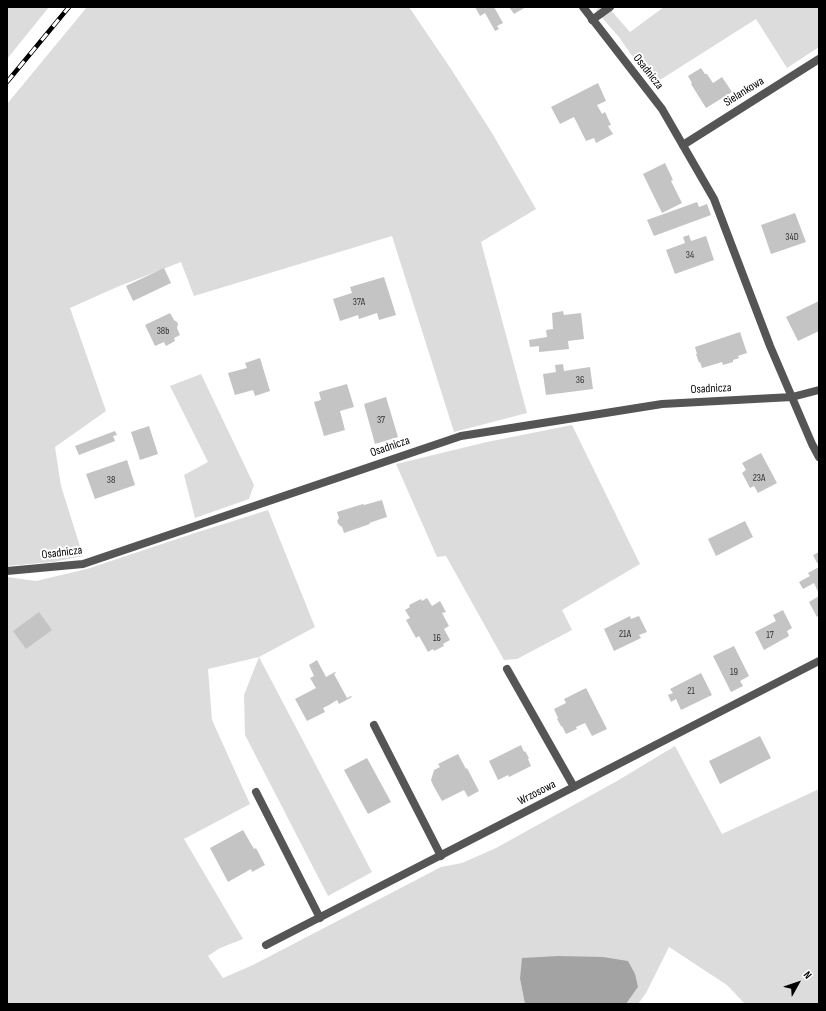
<!DOCTYPE html>
<style>
body{margin:0}
#map{position:relative;width:826px;height:1011px;overflow:hidden;background:#fff;font-family:"Sofia Sans Condensed",sans-serif}
canvas{display:block}
.frame{position:absolute;inset:0;border:8px solid #000;pointer-events:none}
.north{position:absolute;left:778px;top:963px;width:40px;height:40px;-webkit-text-stroke:3px #fff;paint-order:stroke;rotate:50deg;font-size:11px;font-weight:700;line-height:16px;text-align:center;color:#000}
.north::after{content:'';display:block;margin:auto;width:14px;height:18px;background:#000;clip-path:polygon(50% 0,100% 100%,50% 72%,0 100%)}
</style>
<div id="map">
<canvas width="826" height="1011"></canvas>
<div class="frame"></div>
<div class="north">N</div>
</div>
<script>
const context = document.querySelector('canvas').getContext('2d');
context.lineJoin = 'round';
function fillPath(path, color) {
  context.fillStyle = color;
  context.fill(path, 'evenodd');
}
function stroke(path, color, width, dash) {
  context.strokeStyle = color;
  context.lineWidth = width;
  context.lineCap = dash ? 'butt' : 'round';
  context.setLineDash(dash || []);
  context.stroke(path);
}
function drawText(font, color, halo, rows, align = 'center') {
  context.font = font + ' "Sofia Sans Condensed",sans-serif';
  context.lineWidth = 4;
  context.setLineDash([]);
  context.textBaseline = 'middle';
  context.strokeStyle = halo;
  context.fillStyle = color;
  for (const [text, x, y, turn = 0] of rows) {
    context.save();
    context.translate(x, y);
    context.rotate((+turn || 0) * Math.PI / 180);
    context.textAlign = isNaN(turn) ? turn : align;
    if (halo) context.strokeText(text, 0, 0);
    context.fillText(text, 0, 0);
    context.restore();
  }
}
fillPath(new Path2D(`
 M 7,7 L 49,7 L 7,59 Z
 M 87,7 L 409,7 L 451,69 L 492,133 L 536,209 L 481,242 L 527,413 L 454,432 L 392,236 L 194,296 L 181,262 L 117,287 L 70,308 L 106,411 L 55,447 L 61,486 L 83,556 L 53,562 L 7,566 L 7,104 Z
 M 599,7 L 608,7 L 630,32 L 664,7 L 819,7 L 819,47 L 787,68 L 756,19 L 652,85 L 619,37 L 596,11 Z
 M 201,374 L 254,485 L 249,499 L 195,518 L 184,475 L 208,462 L 170,386 Z
 M 572,425 L 640,564 L 562,610 L 572,630 L 517,659 L 504,660 L 446,556 L 437,557 L 396,464 L 487,442 Z
 M 268,510 L 315,627 L 259,657 L 372,872 L 328,896 L 245,735 L 244,695 L 259,657 L 208,669 L 212,720 L 250,804 L 184,839 L 243,939 L 220,948 L 208,956 L 223,978 L 253,965 L 441,867 L 462,863 L 496,848 L 617,781 L 675,746 L 722,834 L 819,789 L 819,1004 L 745,1004 L 727,985 L 669,947 L 646,993 L 638,1004 L 626,1004 L 638,987 L 520,979 L 525,1004 L 7,1004 L 7,577 L 36,581 L 87,569 L 195,533 Z`), '#dcdcdc');
fillPath(new Path2D(`
 M 558,956 L 603,957 L 628,961 L 635,974 L 638,987 L 626,1004 L 525,1004 L 520,979 L 522,958 Z`), '#a3a3a3');
fillPath(new Path2D(`
 M 475,7 L 494,7 L 503,23 L 497,26 L 499,29 L 495,31 L 485,13 L 480,16 Z
 M 509,7 L 526,7 L 514,14 Z
 M 701,68 L 705,74 L 707,74 L 713,83 L 722,77 L 732,92 L 706,108 L 691,84 L 692,83 L 688,76 Z
 M 598,83 L 606,101 L 597,105 L 602,114 L 605,112 L 611,125 L 608,126 L 613,134 L 596,143 L 594,138 L 586,141 L 574,117 L 560,124 L 551,107 Z
 M 665,163 L 673,180 L 671,181 L 682,203 L 662,213 L 643,174 Z
 M 697,202 L 699,207 L 707,204 L 711,215 L 654,236 L 647,220 Z
 M 795,213 L 806,242 L 771,254 L 761,225 Z
 M 689,235 L 691,241 L 706,236 L 714,260 L 675,274 L 666,250 L 685,243 L 683,237 Z
 M 164,268 L 171,283 L 133,301 L 126,286 Z
 M 384,277 L 396,315 L 379,320 L 377,313 L 359,319 L 358,315 L 340,321 L 333,299 L 352,293 L 350,287 Z
 M 819,301 L 819,331 L 798,341 L 786,317 Z
 M 563,311 L 564,315 L 581,313 L 584,339 L 568,341 L 569,349 L 539,352 L 539,346 L 530,347 L 529,340 L 547,337 L 546,330 L 553,329 L 552,313 Z
 M 170,313 L 174,320 L 177,322 L 178,324 L 177,328 L 180,335 L 174,338 L 175,341 L 166,346 L 164,342 L 155,346 L 145,325 Z
 M 740,332 L 747,353 L 738,356 L 739,358 L 733,360 L 733,362 L 723,365 L 722,362 L 702,368 L 700,362 L 699,363 L 696,354 L 697,354 L 695,347 Z
 M 260,358 L 270,391 L 255,396 L 253,390 L 235,395 L 228,373 L 247,368 L 245,363 Z
 M 563,364 L 564,371 L 590,367 L 593,389 L 546,395 L 543,374 L 556,372 L 555,365 Z
 M 347,384 L 354,407 L 340,411 L 345,430 L 324,436 L 314,402 L 321,400 L 319,392 Z
 M 386,397 L 398,437 L 375,444 L 364,404 Z
 M 149,426 L 158,454 L 140,460 L 131,432 Z
 M 115,431 L 117,435 L 113,436 L 115,441 L 79,455 L 75,446 Z
 M 761,453 L 777,483 L 758,493 L 754,486 L 750,488 L 742,473 L 746,470 L 742,463 Z
 M 127,460 L 135,485 L 95,499 L 86,474 Z
 M 382,500 L 387,517 L 369,523 L 370,524 L 344,533 L 342,527 L 339,525 L 337,521 L 339,518 L 337,512 L 363,504 L 364,505 Z
 M 745,521 L 753,537 L 716,556 L 708,539 Z
 M 819,552 L 819,562 L 817,563 L 813,555 Z
 M 819,567 L 819,594 L 814,583 L 803,589 L 799,582 L 810,576 L 808,573 Z
 M 819,596 L 819,616 L 817,617 L 809,602 Z
 M 427,598 L 432,606 L 440,601 L 446,612 L 442,613 L 449,626 L 444,629 L 450,640 L 443,644 L 444,646 L 434,651 L 433,649 L 428,652 L 419,636 L 416,638 L 406,620 L 410,618 L 405,610 L 410,607 L 409,605 L 421,599 L 422,601 Z
 M 783,610 L 792,628 L 787,631 L 789,636 L 764,650 L 755,632 L 776,621 L 773,615 Z
 M 39,612 L 52,630 L 26,649 L 13,631 Z
 M 630,616 L 631,619 L 639,616 L 647,632 L 639,635 L 641,638 L 614,651 L 604,629 Z
 M 734,646 L 749,676 L 740,681 L 743,686 L 731,692 L 713,656 Z
 M 317,660 L 326,677 L 335,672 L 336,673 L 334,674 L 347,698 L 351,696 L 352,697 L 339,704 L 337,700 L 329,705 L 323,708 L 325,712 L 307,721 L 295,699 L 316,688 L 310,678 L 314,676 L 309,665 Z
 M 701,673 L 712,695 L 681,710 L 676,699 L 671,702 L 668,695 L 673,693 L 670,689 Z
 M 586,688 L 607,729 L 592,736 L 585,723 L 576,727 L 577,729 L 566,734 L 562,726 L 561,726 L 557,719 L 558,718 L 554,709 L 566,703 L 564,699 Z
 M 760,736 L 771,758 L 720,784 L 709,761 Z
 M 521,745 L 524,752 L 525,751 L 529,758 L 528,759 L 531,766 L 509,777 L 508,775 L 498,780 L 489,761 Z
 M 458,754 L 466,769 L 467,768 L 479,791 L 468,797 L 464,790 L 442,801 L 433,785 L 431,780 L 434,770 L 440,767 L 438,764 Z
 M 367,758 L 391,802 L 368,814 L 344,770 Z
 M 243,830 L 254,849 L 256,848 L 265,865 L 252,872 L 251,869 L 228,882 L 210,848 Z`), '#c4c4c4');
stroke(new Path2D(`
 M 592,20 L 610,7
 M 683,145 L 819,59`), '#555', 8);
stroke(new Path2D(`
 M 583,7 L 662,109 L 714,199 L 770,346 L 812,444 L 819,457
 M 7,571 L 83,564 L 461,436 L 662,404 L 792,397 L 819,390
 M 507,669 L 574,787
 M 374,725 L 441,856
 M 256,792 L 320,918
 M 266,945 L 819,661`), '#555', 8);
const rail = new Path2D(`
 M 7,82 L 69,7`);
stroke(rail, '#000', 4.5);
stroke(rail, '#fff', 3, [9]);
drawText('10px', '#313131', null, [
 ["34D",792,237],
 ["34",690,255],
 ["37A",359,302],
 ["38b",163,331],
 ["36",580,380],
 ["37",381,420],
 ["23A",759,478],
 ["38",111,480],
 ["21A",625,634],
 ["17",770,635],
 ["16",437,638],
 ["19",734,672],
 ["21",691,691]
]);
drawText('12px', '#000', '#fff', [
 ["Osadnicza",648,72,52],
 ["Sielankowa",744,92,-32],
 ["Osadnicza",711,389,-3],
 ["Osadnicza",390,447,-19],
 ["Osadnicza",62,553,-7],
 ["Wrzosowa",537,793,-27]
]);
</script>
